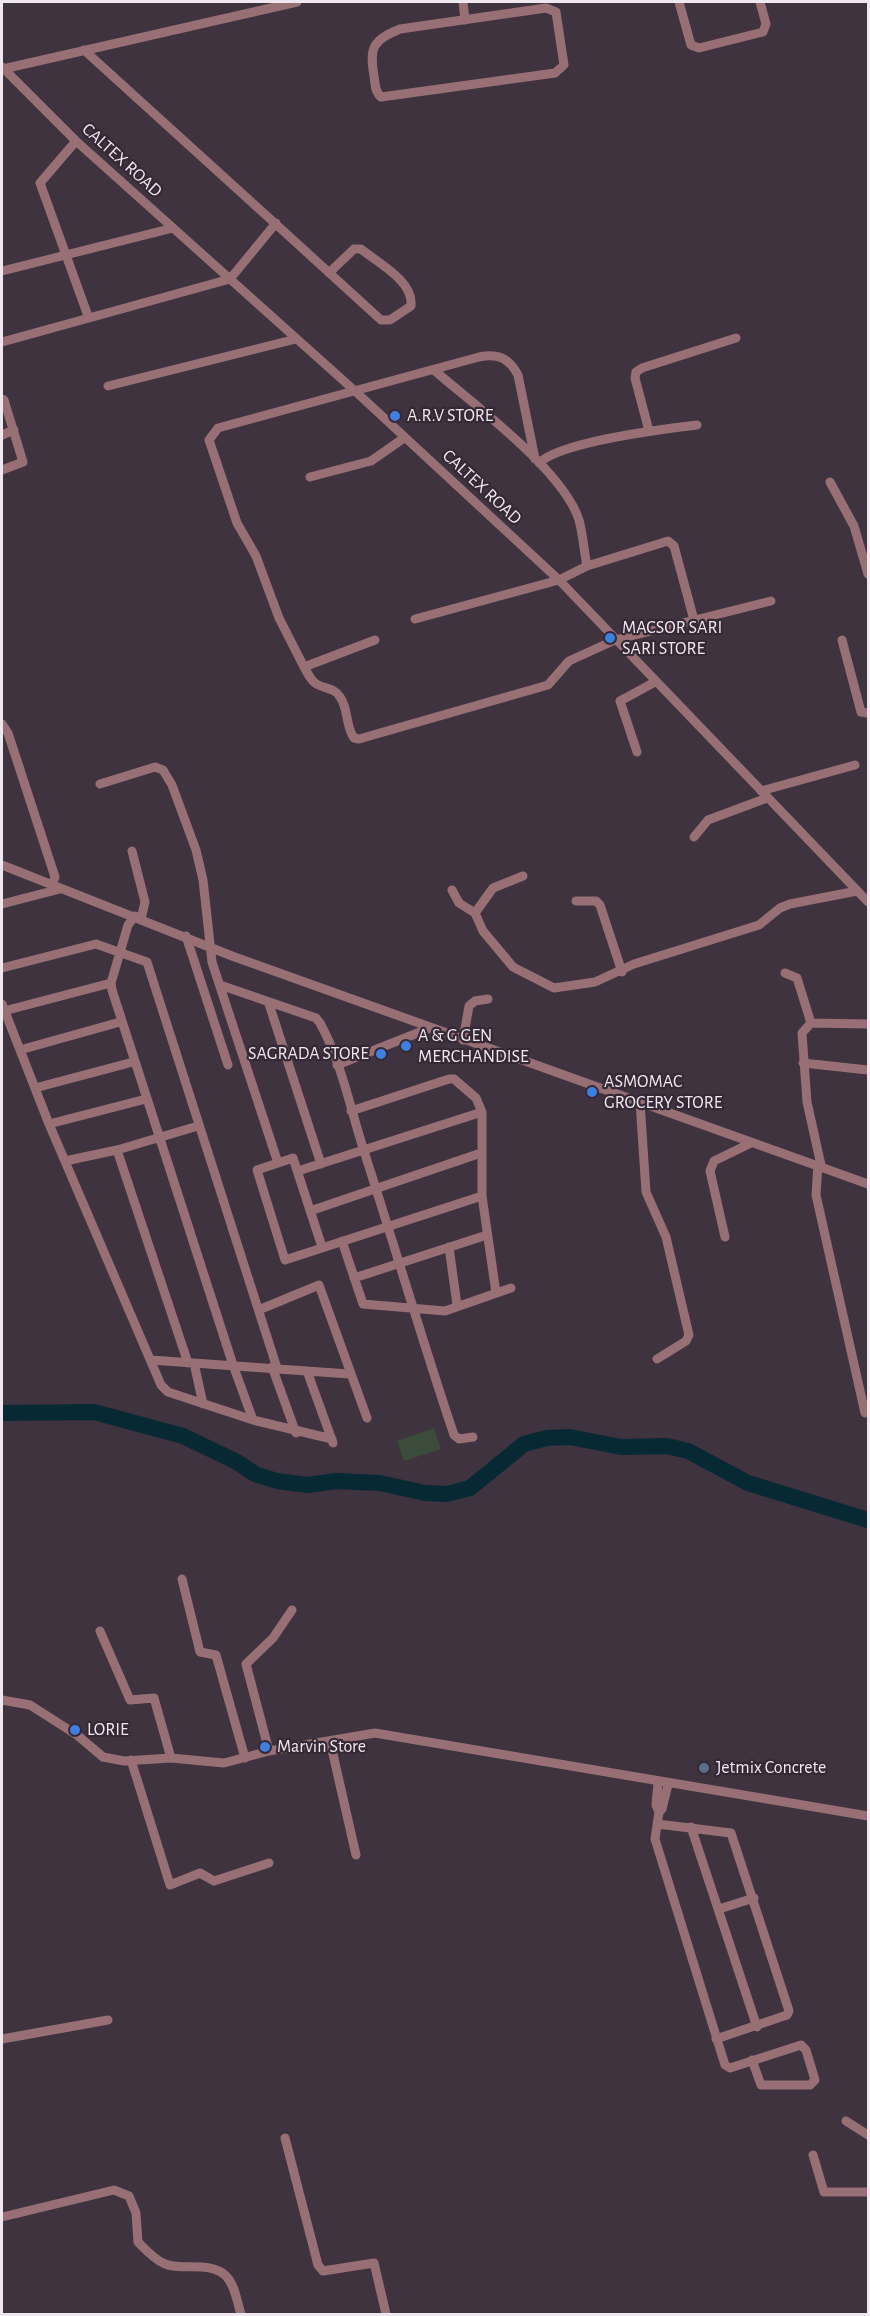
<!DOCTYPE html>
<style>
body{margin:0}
#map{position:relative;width:870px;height:2316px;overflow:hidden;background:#3f333f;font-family:"Alegreya Sans",sans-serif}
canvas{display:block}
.frame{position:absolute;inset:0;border:3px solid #f0e8f0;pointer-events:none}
</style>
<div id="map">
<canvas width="870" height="2316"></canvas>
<div class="frame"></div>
</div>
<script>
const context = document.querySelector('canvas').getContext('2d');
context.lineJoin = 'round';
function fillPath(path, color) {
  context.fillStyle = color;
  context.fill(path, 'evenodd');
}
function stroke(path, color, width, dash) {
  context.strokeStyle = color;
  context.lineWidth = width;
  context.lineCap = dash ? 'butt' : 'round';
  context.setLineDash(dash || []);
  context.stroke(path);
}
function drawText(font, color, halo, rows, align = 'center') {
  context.font = font + ' "Alegreya Sans",sans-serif';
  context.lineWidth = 4.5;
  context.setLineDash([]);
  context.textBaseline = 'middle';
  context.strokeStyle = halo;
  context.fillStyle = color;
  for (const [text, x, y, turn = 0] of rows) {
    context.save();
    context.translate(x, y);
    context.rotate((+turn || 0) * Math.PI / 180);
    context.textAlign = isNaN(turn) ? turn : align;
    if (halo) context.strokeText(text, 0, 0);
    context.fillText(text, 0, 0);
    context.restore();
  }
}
fillPath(new Path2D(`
 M 434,1428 L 441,1449 L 404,1461 L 397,1441 Z`), '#3b4c3b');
stroke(new Path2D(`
 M 2,1413 L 94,1412 L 183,1436 L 237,1462 L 255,1474 L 277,1481 L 308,1485 L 336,1481 L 380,1483 L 425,1493 L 447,1494 L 470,1488 L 524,1444 L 547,1438 L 570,1437 L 621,1447 L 667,1446 L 688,1451 L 748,1483 L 868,1520`), '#062933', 16);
stroke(new Path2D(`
 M 463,2 L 465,20
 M 679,2 L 691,45 L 699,48 L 763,32 L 766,24 L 760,2
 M 546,8 L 556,12 L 564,65 L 555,73 L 381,97 C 375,92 375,84 374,76 C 369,47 373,40 400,29 Z
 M 84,50 C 183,139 282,230 381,320 L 390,320 L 411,306 C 414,281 378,263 361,249 L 354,249 L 329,273
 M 2,67 L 76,141 L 355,391 L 559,580 L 868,902
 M 3,69 L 297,2
 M 76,141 L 40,183 L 88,316
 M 2,271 L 173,228
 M 2,342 L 230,279 L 276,223
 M 434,370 C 474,405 563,470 579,520 C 583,535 584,551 587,566
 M 108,386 L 296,339
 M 2,399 L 4,400 L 23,462 L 2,470
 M 649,431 L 635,378 L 636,372 L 642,368 L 736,338
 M 2,435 L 14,430
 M 539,463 C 561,442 663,429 697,425
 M 310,477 L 371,461 L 404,438
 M 830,482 L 854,526 L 868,574
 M 415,619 L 559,580 L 587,566 L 668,541 L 674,546 L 694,620
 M 375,640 L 304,667 L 279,618 L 256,556 L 237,523 L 209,440 L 218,428 L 479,357 C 498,353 509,358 518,375 L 535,459
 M 842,640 L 861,712 L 868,713
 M 304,667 C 307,672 310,679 315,683 C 323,689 334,687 340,697 C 349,709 345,726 354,738 L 359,739 L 548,685 L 569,661 L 615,640 L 771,601
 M 2,724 L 8,733 L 55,877 L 52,885
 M 637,752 L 620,701 L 655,682
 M 100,784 L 155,767 L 163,770 L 172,785 L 196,850 L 203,880 L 212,962 L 278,1163
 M 761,791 L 855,765
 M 694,837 L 708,820 L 767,798
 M 132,851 L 145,902 L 141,919
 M 2,865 L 232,956 L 868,1184
 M 452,890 L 459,903 L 475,913 L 483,931 L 513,967 L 554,988 L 595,982 L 634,964 L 759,925 L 780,908 L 790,904 L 857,891
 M 576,901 L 596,901 L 600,905 L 622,972
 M 2,904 L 60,889
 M 475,913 L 493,888 L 523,876
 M 135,916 L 128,925 L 111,983 L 112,990 L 233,1365 L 253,1420
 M 186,936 L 228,1065
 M 2,968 L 96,944 L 147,962 L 277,1368
 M 785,973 L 797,978 L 811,1023
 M 220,985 L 316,1018 L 320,1023 C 341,1061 350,1107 363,1148 C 394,1244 422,1340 454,1435 L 459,1439 L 473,1437
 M 2,1004 L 49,1124 L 161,1385 L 168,1392 L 253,1420 L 332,1439
 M 269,1004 L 321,1164
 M 4,1011 L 111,983
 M 463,1040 L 469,1006 L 475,1001 L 488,999
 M 20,1050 L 120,1022
 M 803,1063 L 868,1070
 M 337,1065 L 430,1028
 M 35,1088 L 133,1062
 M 640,1102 L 646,1192 L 666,1237 L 689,1335 L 686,1341 L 657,1359
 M 351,1111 L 449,1079 L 454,1079 L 476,1098 L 482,1112 L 482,1196 L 496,1293
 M 49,1124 L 146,1099
 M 117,1150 L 188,1363
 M 65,1161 L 117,1150 L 198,1126
 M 818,1164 L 816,1195 L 865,1413
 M 821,1165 L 807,1102 L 802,1033 L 811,1023 L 868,1024
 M 298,1171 L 482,1112
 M 310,1211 L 481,1153
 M 725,1237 L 710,1171 L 714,1161 L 751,1143
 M 342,1241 L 363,1304 L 445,1311 L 511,1288
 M 322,1247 L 293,1158 L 257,1170 L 285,1260 L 482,1196
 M 449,1247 L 457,1305
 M 354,1278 L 487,1235
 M 261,1309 L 319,1285 L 367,1418
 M 151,1360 L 349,1374
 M 194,1363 L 203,1404
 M 272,1367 L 296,1433
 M 307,1371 L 333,1443
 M 182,1579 L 200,1652 L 216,1655 L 245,1758
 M 100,1631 L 130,1700 L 154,1698 L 171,1758
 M 2,1700 L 30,1705 L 77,1735 L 103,1757 L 124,1761 L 171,1758 L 224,1763 L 269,1751 L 375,1733 L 868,1816
 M 330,1741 L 356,1855
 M 269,1751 L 246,1664 L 273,1638 L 292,1610
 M 131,1760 L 170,1885 L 200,1873 L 214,1881 L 269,1863
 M 658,1783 L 656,1805 L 659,1812 L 655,1839 L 725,2065 L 730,2068 L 801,2045 L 806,2050 L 815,2080 L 810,2085 L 761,2085 L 752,2060
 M 659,1812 L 662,1809 L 668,1785
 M 657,1824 L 731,1833 L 789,2011 L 787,2015 L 716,2039
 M 691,1827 L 757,2027
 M 719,1909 L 754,1898
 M 2,2039 L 108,2020
 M 846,2121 L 868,2135
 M 285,2138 L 318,2265 L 323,2271 L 374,2263 L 386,2314
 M 813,2155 L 824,2192 L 868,2192
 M 2,2217 L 114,2190 L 129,2196 L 136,2213 L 138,2242 C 145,2249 153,2258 163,2263 C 180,2272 210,2260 226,2276 C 235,2285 237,2302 241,2314`), '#976f74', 9);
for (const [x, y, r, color] of [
 [395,416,6,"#3f7fe0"],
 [610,638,6,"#3f7fe0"],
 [406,1046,6,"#3f7fe0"],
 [381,1054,6,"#3f7fe0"],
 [592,1092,6,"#3f7fe0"],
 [75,1730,6,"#3f7fe0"],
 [265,1747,6,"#3f7fe0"],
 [704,1768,6,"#5c6f8a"]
]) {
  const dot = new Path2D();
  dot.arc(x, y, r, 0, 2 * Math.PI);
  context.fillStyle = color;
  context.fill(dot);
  stroke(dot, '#342935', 2);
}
drawText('18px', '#f0e8f0', '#342935', [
 ["CALTEX ROAD",122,160,42],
 ["CALTEX ROAD",482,487,43]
]);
drawText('18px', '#f0e8f0', '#342935', [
 ["A.R.V STORE",407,416],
 ["MACSOR SARI",622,628],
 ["SARI STORE",622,649],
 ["A & G GEN",418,1036],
 ["MERCHANDISE",418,1057],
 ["SAGRADA STORE",369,1054,"right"],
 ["ASMOMAC",604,1082],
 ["GROCERY STORE",604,1103],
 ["LORIE",87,1730],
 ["Marvin Store",277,1747],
 ["Jetmix Concrete",716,1768]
], 'left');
</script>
